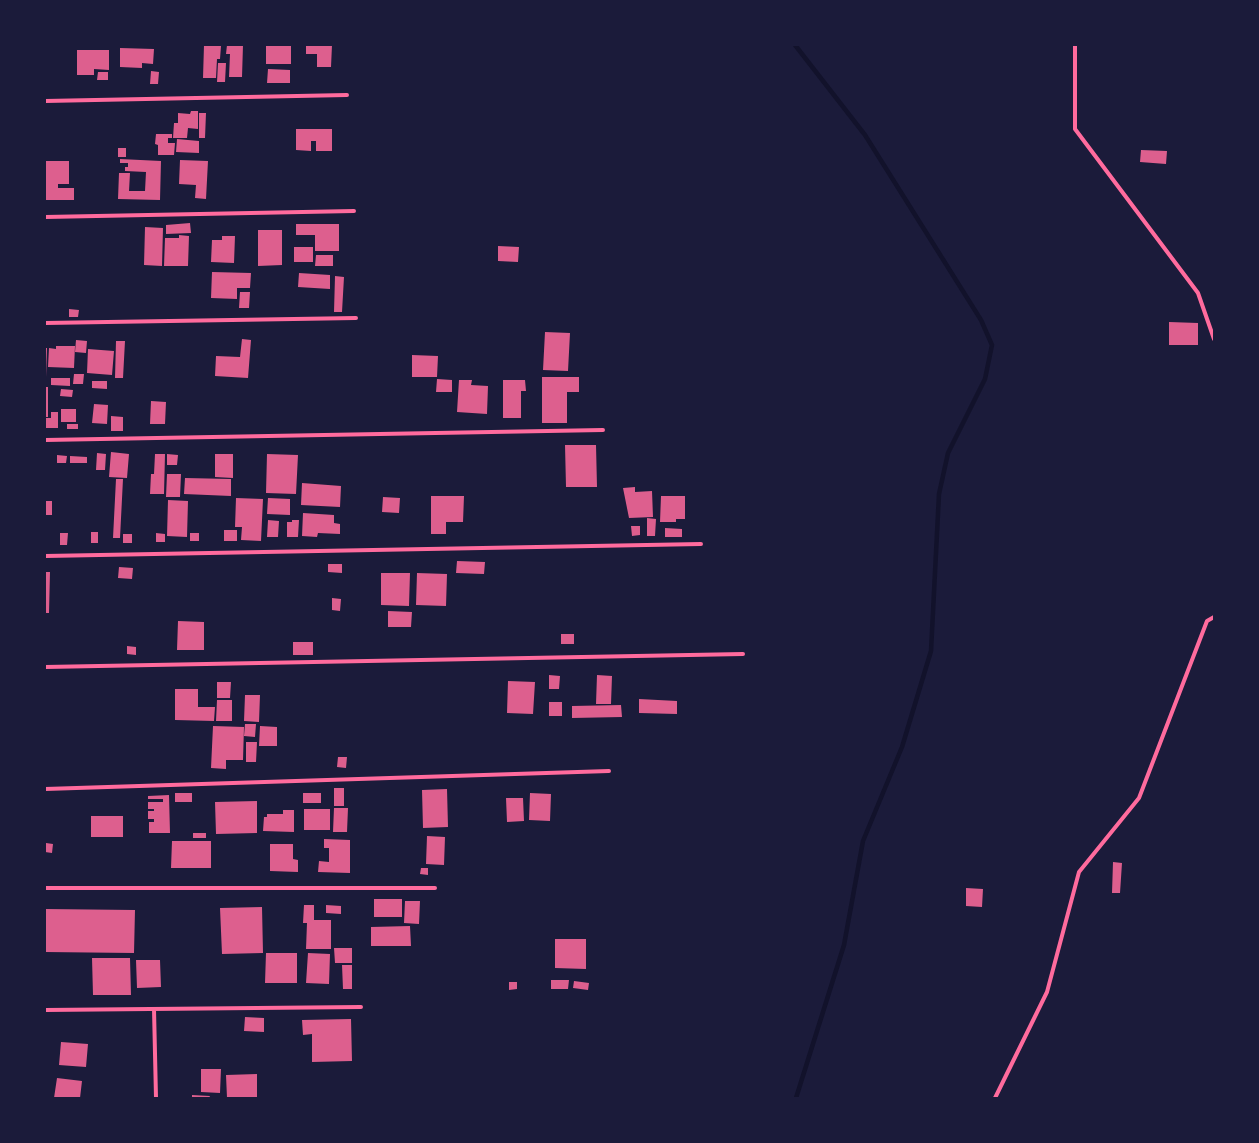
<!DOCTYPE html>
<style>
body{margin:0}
#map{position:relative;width:1259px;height:1143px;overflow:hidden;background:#1b1b3a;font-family:Helvetica,sans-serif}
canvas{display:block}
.frame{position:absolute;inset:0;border:46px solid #1b1b3a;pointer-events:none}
</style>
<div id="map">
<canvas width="1259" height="1143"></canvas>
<div class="frame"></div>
</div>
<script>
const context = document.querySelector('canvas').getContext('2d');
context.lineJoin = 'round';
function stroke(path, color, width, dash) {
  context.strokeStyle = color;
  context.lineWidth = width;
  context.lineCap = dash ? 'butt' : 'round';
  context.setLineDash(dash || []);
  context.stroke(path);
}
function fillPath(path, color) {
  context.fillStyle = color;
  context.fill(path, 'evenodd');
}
stroke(new Path2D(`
 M 795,45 L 865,135 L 981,320 L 992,345 L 985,379 L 948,453 L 939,494 L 931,651 L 902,747 L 863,841 L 844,945 L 796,1098`), '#12122b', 4.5);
fillPath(new Path2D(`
 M 204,45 L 221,46 L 220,59 L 217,59 L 216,78 L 203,78 Z
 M 227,45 L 243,45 L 242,77 L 229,77 L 230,54 L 226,54 Z
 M 266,45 L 291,45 L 291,64 L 266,64 Z
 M 306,45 L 332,45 L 331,67 L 317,67 L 317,54 L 306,54 Z
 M 120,48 L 154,49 L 153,64 L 142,63 L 142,68 L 120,67 Z
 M 77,50 L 109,50 L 109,70 L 94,69 L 94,75 L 77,75 Z
 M 218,63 L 226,63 L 225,82 L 217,82 Z
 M 268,69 L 290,70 L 290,83 L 267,83 Z
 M 151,71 L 159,72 L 158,84 L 150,84 Z
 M 98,72 L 108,72 L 108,80 L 97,80 Z
 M 191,111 L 198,111 L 198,129 L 188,128 L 187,138 L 173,138 L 174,123 L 178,123 L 178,113 L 190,114 Z
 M 199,113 L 206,113 L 205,138 L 199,138 Z
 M 296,129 L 332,129 L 332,151 L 316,151 L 316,141 L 311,141 L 311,151 L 296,150 Z
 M 156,134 L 172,134 L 172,138 L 168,138 L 168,143 L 175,143 L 174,155 L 158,155 L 158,145 L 155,144 Z
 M 177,139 L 199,141 L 199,153 L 176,152 Z
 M 118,148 L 126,148 L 126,157 L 118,157 Z
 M 1141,150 L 1167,151 L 1166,164 L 1140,162 Z
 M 120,159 L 161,161 L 160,200 L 118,199 L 119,173 L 130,173 L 129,191 L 145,191 L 146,172 L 125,171 L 125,167 L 128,167 L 128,163 L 120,163 Z
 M 180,160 L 208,161 L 206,199 L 195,198 L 196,185 L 179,184 Z
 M 45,161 L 69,161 L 69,184 L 58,184 L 58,188 L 74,188 L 74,200 L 45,200 Z
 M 190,223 L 191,233 L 166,234 L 166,225 Z
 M 296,224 L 339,224 L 339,251 L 315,251 L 315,235 L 296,235 Z
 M 145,227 L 163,228 L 162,266 L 144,265 Z
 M 258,230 L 282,230 L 282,265 L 258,266 Z
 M 179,235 L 189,236 L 188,266 L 164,266 L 165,238 L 179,238 Z
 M 222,236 L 235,236 L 234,263 L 211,262 L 212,240 L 222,240 Z
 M 498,246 L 519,247 L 518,262 L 498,261 Z
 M 294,247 L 313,247 L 313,262 L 294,262 Z
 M 316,255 L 333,255 L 333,266 L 315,266 Z
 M 212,272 L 251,273 L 250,288 L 237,288 L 237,299 L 211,298 Z
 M 299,273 L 330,275 L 330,289 L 298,287 Z
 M 335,276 L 344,277 L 342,312 L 334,312 Z
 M 240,292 L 250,292 L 249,308 L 239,308 Z
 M 69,309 L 79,310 L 78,317 L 69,317 Z
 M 1169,322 L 1198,323 L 1198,345 L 1169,345 Z
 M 545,332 L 570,333 L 568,371 L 543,370 Z
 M 242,339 L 251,340 L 248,378 L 215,376 L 216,356 L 240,357 Z
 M 76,340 L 87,341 L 86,353 L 75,352 Z
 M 116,341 L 125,341 L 123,378 L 115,378 Z
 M 56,346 L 75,346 L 74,368 L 48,367 L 49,348 L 56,349 Z
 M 45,348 L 47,348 L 46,377 L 45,377 Z
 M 88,349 L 114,351 L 112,375 L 87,373 Z
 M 412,355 L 438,356 L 437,377 L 412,377 Z
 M 74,374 L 84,374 L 83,384 L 73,384 Z
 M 542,377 L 579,377 L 579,392 L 567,392 L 567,423 L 542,423 Z
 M 51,378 L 70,378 L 70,386 L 51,385 Z
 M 437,379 L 452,380 L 452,392 L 436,392 Z
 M 459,380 L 472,380 L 471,385 L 488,386 L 487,414 L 457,412 Z
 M 503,380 L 525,380 L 526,391 L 521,391 L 521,418 L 503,418 Z
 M 92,381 L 107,381 L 107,389 L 92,388 Z
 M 45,387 L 48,387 L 48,417 L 45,417 Z
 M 61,389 L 73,390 L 72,397 L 60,396 Z
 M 151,401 L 166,402 L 165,424 L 150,424 Z
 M 94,404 L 108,405 L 107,424 L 92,423 Z
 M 61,409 L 76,409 L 76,422 L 61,422 Z
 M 51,412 L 58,412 L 58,428 L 45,428 L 45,418 L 51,418 Z
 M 111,416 L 123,417 L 123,431 L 111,431 Z
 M 67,424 L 78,424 L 78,429 L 67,429 Z
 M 565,445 L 596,445 L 597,487 L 566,487 Z
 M 111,452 L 129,454 L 127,478 L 109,477 Z
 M 97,453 L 106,454 L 105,470 L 96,470 Z
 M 155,454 L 165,454 L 164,494 L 150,494 L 151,474 L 154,474 Z
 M 167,454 L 178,455 L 177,465 L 167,465 Z
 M 215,454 L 233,454 L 233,478 L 215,477 Z
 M 267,454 L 298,455 L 296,494 L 266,493 Z
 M 57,455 L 67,456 L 66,463 L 57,463 Z
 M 70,456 L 87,457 L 87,463 L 70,463 Z
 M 167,474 L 181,474 L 180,497 L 166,497 Z
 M 185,478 L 231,479 L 231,496 L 184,494 Z
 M 116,479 L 123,479 L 120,538 L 113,538 Z
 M 302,483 L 341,486 L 340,507 L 301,505 Z
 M 635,487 L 635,492 L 652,491 L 653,517 L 629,518 L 623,488 Z
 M 431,496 L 464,496 L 463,522 L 446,522 L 446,534 L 431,534 Z
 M 661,496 L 685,496 L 685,519 L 676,519 L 676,522 L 660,522 Z
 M 383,497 L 400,498 L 399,513 L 382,512 Z
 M 236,498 L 263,499 L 261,541 L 241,540 L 242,527 L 235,527 Z
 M 268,498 L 290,499 L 290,515 L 267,514 Z
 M 168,500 L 188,501 L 187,537 L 167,536 Z
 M 45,501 L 52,501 L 52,515 L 45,515 Z
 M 303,513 L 334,515 L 334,523 L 340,524 L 340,534 L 318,533 L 317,537 L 302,536 Z
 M 647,518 L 656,519 L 655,536 L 647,536 Z
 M 268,520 L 279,521 L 278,537 L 267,537 Z
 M 292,520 L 299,520 L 298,537 L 287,537 L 287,522 L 292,522 Z
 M 631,526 L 640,526 L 640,535 L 632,536 Z
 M 665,528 L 682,529 L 682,537 L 665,537 Z
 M 224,530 L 237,530 L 237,541 L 224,541 Z
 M 91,532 L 98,532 L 98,543 L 91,543 Z
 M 60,533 L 68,533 L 67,545 L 60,545 Z
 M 156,533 L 165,534 L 165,542 L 156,542 Z
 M 190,533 L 199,533 L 199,541 L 190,541 Z
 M 123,534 L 132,534 L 132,543 L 123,543 Z
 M 457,561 L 485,562 L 484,574 L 456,573 Z
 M 328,564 L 342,564 L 342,573 L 328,572 Z
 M 119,567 L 133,568 L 132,579 L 118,578 Z
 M 45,572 L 50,572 L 49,613 L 45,613 Z
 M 381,573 L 410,573 L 409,606 L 381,605 Z
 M 417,573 L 447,574 L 446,606 L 416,605 Z
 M 332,598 L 341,599 L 340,611 L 332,610 Z
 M 388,611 L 412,612 L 411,627 L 388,627 Z
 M 178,621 L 204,622 L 204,650 L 177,650 Z
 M 561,634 L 574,634 L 574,644 L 561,644 Z
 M 293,642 L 313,642 L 313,655 L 293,655 Z
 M 127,646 L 136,647 L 136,655 L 127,654 Z
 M 549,675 L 560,676 L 559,689 L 549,689 Z
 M 597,675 L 612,676 L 611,704 L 596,704 Z
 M 508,681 L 535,682 L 533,714 L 507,713 Z
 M 217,682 L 231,682 L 230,698 L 217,698 Z
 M 175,689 L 198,689 L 198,707 L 215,707 L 214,721 L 175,720 Z
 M 245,695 L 260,695 L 259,722 L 244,721 Z
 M 639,699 L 677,701 L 677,714 L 639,713 Z
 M 217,700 L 232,700 L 232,721 L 216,721 Z
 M 549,702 L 562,702 L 562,716 L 549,716 Z
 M 621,705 L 622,717 L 572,718 L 572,706 Z
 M 245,724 L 256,724 L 255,737 L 244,736 Z
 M 213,726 L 244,727 L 243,760 L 226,760 L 226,769 L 211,768 Z
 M 260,726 L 277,727 L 277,746 L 259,746 Z
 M 246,742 L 257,742 L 256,762 L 246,762 Z
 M 338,757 L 347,757 L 346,768 L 337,767 Z
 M 334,788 L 344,788 L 344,806 L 334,806 Z
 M 447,789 L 448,827 L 423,828 L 422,790 Z
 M 175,793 L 192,793 L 192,802 L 175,802 Z
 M 303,793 L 321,793 L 321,803 L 303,803 Z
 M 530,793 L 551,794 L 550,821 L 529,820 Z
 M 169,795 L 170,833 L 149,833 L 149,822 L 154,822 L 154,819 L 148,819 L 148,811 L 154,811 L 154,809 L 148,809 L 148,802 L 163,802 L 163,799 L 148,799 L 148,796 Z
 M 506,798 L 523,798 L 524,821 L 507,822 Z
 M 257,801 L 257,833 L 216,834 L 215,802 Z
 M 334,808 L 348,808 L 347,832 L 333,832 Z
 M 304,809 L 330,809 L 330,830 L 304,830 Z
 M 283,810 L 294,810 L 294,832 L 263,831 L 264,817 L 267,817 L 267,814 L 283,814 Z
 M 91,816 L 123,816 L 123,837 L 91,837 Z
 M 193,833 L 206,833 L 206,838 L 193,838 Z
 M 427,836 L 445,837 L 444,865 L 426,864 Z
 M 324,839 L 350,840 L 350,873 L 318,872 L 319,861 L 329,862 L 329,848 L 324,848 Z
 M 172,841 L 211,841 L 211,868 L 171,868 Z
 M 46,843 L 53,844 L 52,853 L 45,852 Z
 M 270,844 L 293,844 L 293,859 L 298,860 L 298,872 L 270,871 Z
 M 1113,862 L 1122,863 L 1120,893 L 1112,893 Z
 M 421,868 L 428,868 L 428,875 L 420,874 Z
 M 966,888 L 983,889 L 982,907 L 966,906 Z
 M 374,899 L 402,899 L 402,917 L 374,917 Z
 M 405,901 L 420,901 L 419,924 L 404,923 Z
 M 304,905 L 314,905 L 314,920 L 331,920 L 331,949 L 306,949 L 307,923 L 303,923 Z
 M 326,905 L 341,906 L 341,914 L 326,913 Z
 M 262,907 L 263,953 L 222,954 L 220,908 Z
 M 45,909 L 135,910 L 134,953 L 45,952 Z
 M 410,926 L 411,946 L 371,946 L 371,927 Z
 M 555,939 L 586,939 L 586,969 L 555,968 Z
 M 334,948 L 352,948 L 352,963 L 335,963 Z
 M 266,953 L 297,953 L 297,983 L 265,983 Z
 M 308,953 L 330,954 L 329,984 L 306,983 Z
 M 92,958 L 130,958 L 131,995 L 93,995 Z
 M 136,960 L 160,960 L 161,987 L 137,988 Z
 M 342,965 L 352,965 L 352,989 L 343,989 Z
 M 551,980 L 569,980 L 568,989 L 551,989 Z
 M 574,981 L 589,983 L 588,990 L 573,988 Z
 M 509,982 L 517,982 L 517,989 L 509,990 Z
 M 245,1017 L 264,1018 L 264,1032 L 244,1031 Z
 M 351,1019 L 352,1061 L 312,1062 L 312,1034 L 303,1035 L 302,1020 Z
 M 61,1042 L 88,1044 L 86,1067 L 59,1065 Z
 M 201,1069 L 221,1069 L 220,1093 L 201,1092 Z
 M 257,1074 L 257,1098 L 227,1098 L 226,1075 Z
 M 57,1078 L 82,1081 L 80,1098 L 54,1098 Z
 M 192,1095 L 210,1096 L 209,1098 L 192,1098 Z`), '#dd5f8e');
stroke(new Path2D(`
 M 1075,45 L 1075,129 L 1198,293 L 1214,339
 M 45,101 L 347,95
 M 45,217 L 354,211
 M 45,323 L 356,318
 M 45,440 L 603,430
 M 45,556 L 701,544
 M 45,667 L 743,654
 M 45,789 L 609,771
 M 45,888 L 435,888
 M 154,1009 L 156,1098
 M 45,1010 L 361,1007
 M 995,1098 L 1047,992 L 1079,872 L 1139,798 L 1207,621 L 1214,617`), '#ff6b9d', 4);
</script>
